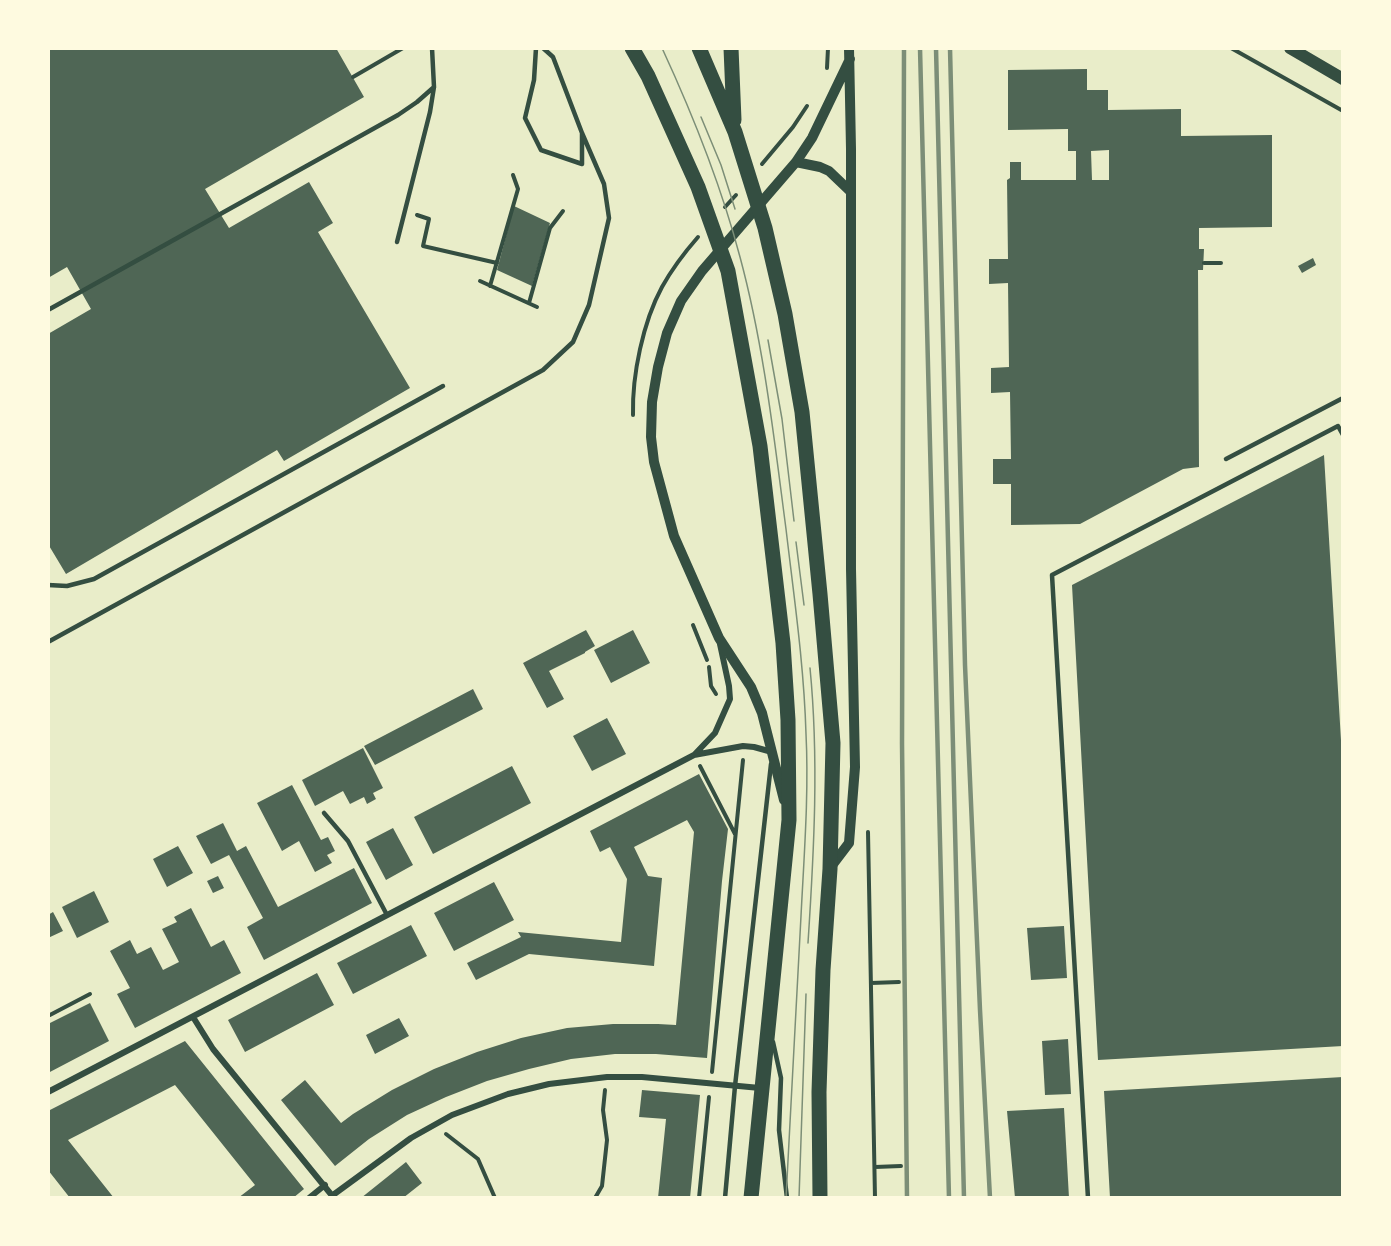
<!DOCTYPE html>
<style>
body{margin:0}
#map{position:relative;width:1391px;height:1246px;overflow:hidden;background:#e9edc9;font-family:"Titillium Web",sans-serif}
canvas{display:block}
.frame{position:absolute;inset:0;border:50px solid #fefae0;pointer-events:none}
</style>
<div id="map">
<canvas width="1391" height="1246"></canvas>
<div class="frame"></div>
</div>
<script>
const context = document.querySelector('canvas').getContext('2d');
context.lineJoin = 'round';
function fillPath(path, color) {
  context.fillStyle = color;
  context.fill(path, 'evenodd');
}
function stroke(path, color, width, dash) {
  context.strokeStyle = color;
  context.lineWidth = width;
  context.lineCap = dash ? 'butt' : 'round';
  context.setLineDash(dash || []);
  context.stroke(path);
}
fillPath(new Path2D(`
 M 48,48 L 336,48 L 364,97 L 205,189 L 229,228 L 309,182 L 333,223 L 318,232 L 410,388 L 284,461 L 277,450 L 66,574 L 48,544 L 48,334 L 91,309 L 67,267 L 48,278 Z
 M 1087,69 L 1087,90 L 1108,90 L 1108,110 L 1181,109 L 1181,136 L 1272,135 L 1272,227 L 1199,228 L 1199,249 L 1204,249 L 1203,270 L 1198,270 L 1199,467 L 1183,469 L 1080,524 L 1011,525 L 1011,484 L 993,484 L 993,459 L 1011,459 L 1010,392 L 991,393 L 991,368 L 1009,367 L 1008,283 L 989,284 L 989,259 L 1008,259 L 1007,180 L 1010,178 L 1010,162 L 1021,162 L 1021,180 L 1076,180 L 1076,151 L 1068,151 L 1068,129 L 1008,130 L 1008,70 ZM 1109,150 L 1109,180 L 1092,180 L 1091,151 Z
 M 514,206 L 550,223 L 532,286 L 497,270 Z
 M 1313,258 L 1316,265 L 1302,273 L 1298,266 Z
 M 1324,455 L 1343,774 L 1343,1046 L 1098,1060 L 1072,585 Z
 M 586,630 L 595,646 L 585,652 L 585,653 L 549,671 L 564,699 L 547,708 L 523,663 Z
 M 633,630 L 650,663 L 611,683 L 594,650 Z
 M 473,689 L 483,709 L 375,765 L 364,746 Z
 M 607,718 L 626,754 L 592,771 L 573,736 Z
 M 363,748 L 383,788 L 373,793 L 376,799 L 367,804 L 364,797 L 350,804 L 343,791 L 315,806 L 302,780 Z
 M 512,766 L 531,803 L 433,854 L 414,817 Z
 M 699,774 L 728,829 L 722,881 L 707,1058 L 656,1054 L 615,1054 L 571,1059 L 529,1069 L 487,1081 L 446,1097 L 407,1115 L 369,1139 L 335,1166 L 281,1100 L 305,1080 L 341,1123 L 353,1114 L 392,1090 L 434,1069 L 477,1052 L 521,1038 L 567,1028 L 613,1024 L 658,1024 L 676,1025 L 694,832 L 687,820 L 634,847 L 648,876 L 662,878 L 654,966 L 529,954 L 476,980 L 467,963 L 521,937 L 518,932 L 621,942 L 627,879 L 610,847 L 600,852 L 590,831 Z
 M 292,785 L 321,840 L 328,837 L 335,851 L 327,855 L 332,863 L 315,872 L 299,841 L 282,851 L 257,803 Z
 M 223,823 L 237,851 L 246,846 L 278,907 L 354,868 L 372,903 L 264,960 L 247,927 L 263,918 L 229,855 L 211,864 L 196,836 Z
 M 393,828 L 413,865 L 386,880 L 366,842 Z
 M 178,846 L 193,873 L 167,887 L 153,859 Z
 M 218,876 L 224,888 L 213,893 L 207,881 Z
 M 494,882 L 514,920 L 454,951 L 434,913 Z
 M 94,891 L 109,922 L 77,938 L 62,907 Z
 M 191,908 L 211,947 L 224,940 L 241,973 L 135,1028 L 117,994 L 130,988 L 110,951 L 130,940 L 137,954 L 151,947 L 163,970 L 179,962 L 162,929 L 177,922 L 174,917 Z
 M 53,912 L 63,931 L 48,938 L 48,915 Z
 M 411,925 L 427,956 L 353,994 L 337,963 Z
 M 1064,926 L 1067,978 L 1031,980 L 1027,928 Z
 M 317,973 L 334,1005 L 245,1052 L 228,1020 Z
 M 90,1003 L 109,1041 L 48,1073 L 48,1024 Z
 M 399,1018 L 409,1036 L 375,1054 L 366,1035 Z
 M 1068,1039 L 1071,1094 L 1045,1095 L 1042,1041 Z
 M 185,1041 L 304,1189 L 293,1198 L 238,1198 L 255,1185 L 175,1085 L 68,1140 L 114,1198 L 70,1198 L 48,1170 L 48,1111 Z
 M 1343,1077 L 1343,1198 L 1110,1198 L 1104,1091 Z
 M 642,1090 L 700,1095 L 690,1198 L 658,1198 L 666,1119 L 639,1117 Z
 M 1064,1108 L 1069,1198 L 1015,1198 L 1007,1111 Z
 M 406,1162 L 422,1183 L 403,1198 L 361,1198 Z`), '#4f6655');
stroke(new Path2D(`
 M 1231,48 L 1343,111
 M 827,68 L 828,48
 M 353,77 L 403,48
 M 762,164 L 793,127 L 807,106
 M 725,207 L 736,195
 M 417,215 L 429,219 L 423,246 L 497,263
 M 1204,263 L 1221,263
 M 480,281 L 537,307
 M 490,286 L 518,189 L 513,175
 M 529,303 L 550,228 L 563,211
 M 633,415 C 632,375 643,322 662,287 C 672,269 684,253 698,237
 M 693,625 L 707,660
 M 709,667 L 711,686 L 716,694
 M 700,766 L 735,834
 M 868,832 L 875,1198
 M 871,983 L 899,982
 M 48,1016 L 90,994
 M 712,1072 L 743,760
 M 446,1134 L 478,1159 L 495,1198
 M 875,1167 L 901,1166
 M 595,1198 L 602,1186 L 607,1140 L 603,1110 L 605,1090
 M 699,1198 L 709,1097`), '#344e41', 4);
stroke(new Path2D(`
 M 536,48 L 534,80 L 525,118 L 541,150 L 582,164 L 582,133 L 553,57 L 543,48
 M 397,242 L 430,112 L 434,87 L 432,48
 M 48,310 L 398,115 L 417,102 L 434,87
 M 1226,459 L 1343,398
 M 48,585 L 67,586 L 94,579 L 443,386
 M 48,642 L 543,370 L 573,342 L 589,305 L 609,218 L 604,184 L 582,133
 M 324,813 L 348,841 L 387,915
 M 773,1042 L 781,1078 L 779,1130 L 787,1198
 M 725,1198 L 735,1086 L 771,764
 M 1088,1198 L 1052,575 L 1338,426 L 1343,435`), '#344e41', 4.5);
stroke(new Path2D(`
 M 695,754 L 715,733 L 730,699 L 729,686 L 720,644
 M 193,1017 L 213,1049 L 334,1198
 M 48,1092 L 694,755 L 743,746 L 754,747 L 772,752
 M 333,1195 L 411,1138 L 452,1115 L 508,1094 L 549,1084 L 607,1077 L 642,1077 L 760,1088
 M 309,1198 L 325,1185`), '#344e41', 6);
stroke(new Path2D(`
 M 796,162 L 820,167 L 829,171 L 851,192
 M 784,800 L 762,713 L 751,687 L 719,638 L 674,536 L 654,462 L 651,437 L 652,402 L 658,367 L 667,333 L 681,301 L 702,271 L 796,162 L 812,138 L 850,59
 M 830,868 L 849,843 L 855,767 L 851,569 L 851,149 L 849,48`), '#344e41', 10);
stroke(new Path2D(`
 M 1290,48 L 1343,79`), '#344e41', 12);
stroke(new Path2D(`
 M 632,48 L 648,76 L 698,187 L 728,271 L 760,446 L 783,643 L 788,720 L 789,820 L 751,1198
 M 699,48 L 735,132 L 765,228 L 785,314 L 802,412 L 820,594 L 833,743 L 830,869 L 823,970 L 819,1092 L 820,1198
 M 731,48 L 734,120`), '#344e41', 15);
stroke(new Path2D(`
 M 662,48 C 693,115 721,185 740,257 C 764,346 774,438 786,529 C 794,597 804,665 806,734 C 809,794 804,856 801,916 C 796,1010 791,1104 786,1198
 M 701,117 L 721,165 L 735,209
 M 768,340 L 782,419 L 794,521
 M 796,542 L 804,605
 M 808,943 C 814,851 819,760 810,668
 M 799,1198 L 806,994`), '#7c8e77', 1.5);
stroke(new Path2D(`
 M 904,48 L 902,743 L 907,1198
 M 920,48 L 949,1198
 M 936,48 L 964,1198
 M 950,48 L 965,665 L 980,1010 L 990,1198`), '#7c8e77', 4.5);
</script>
